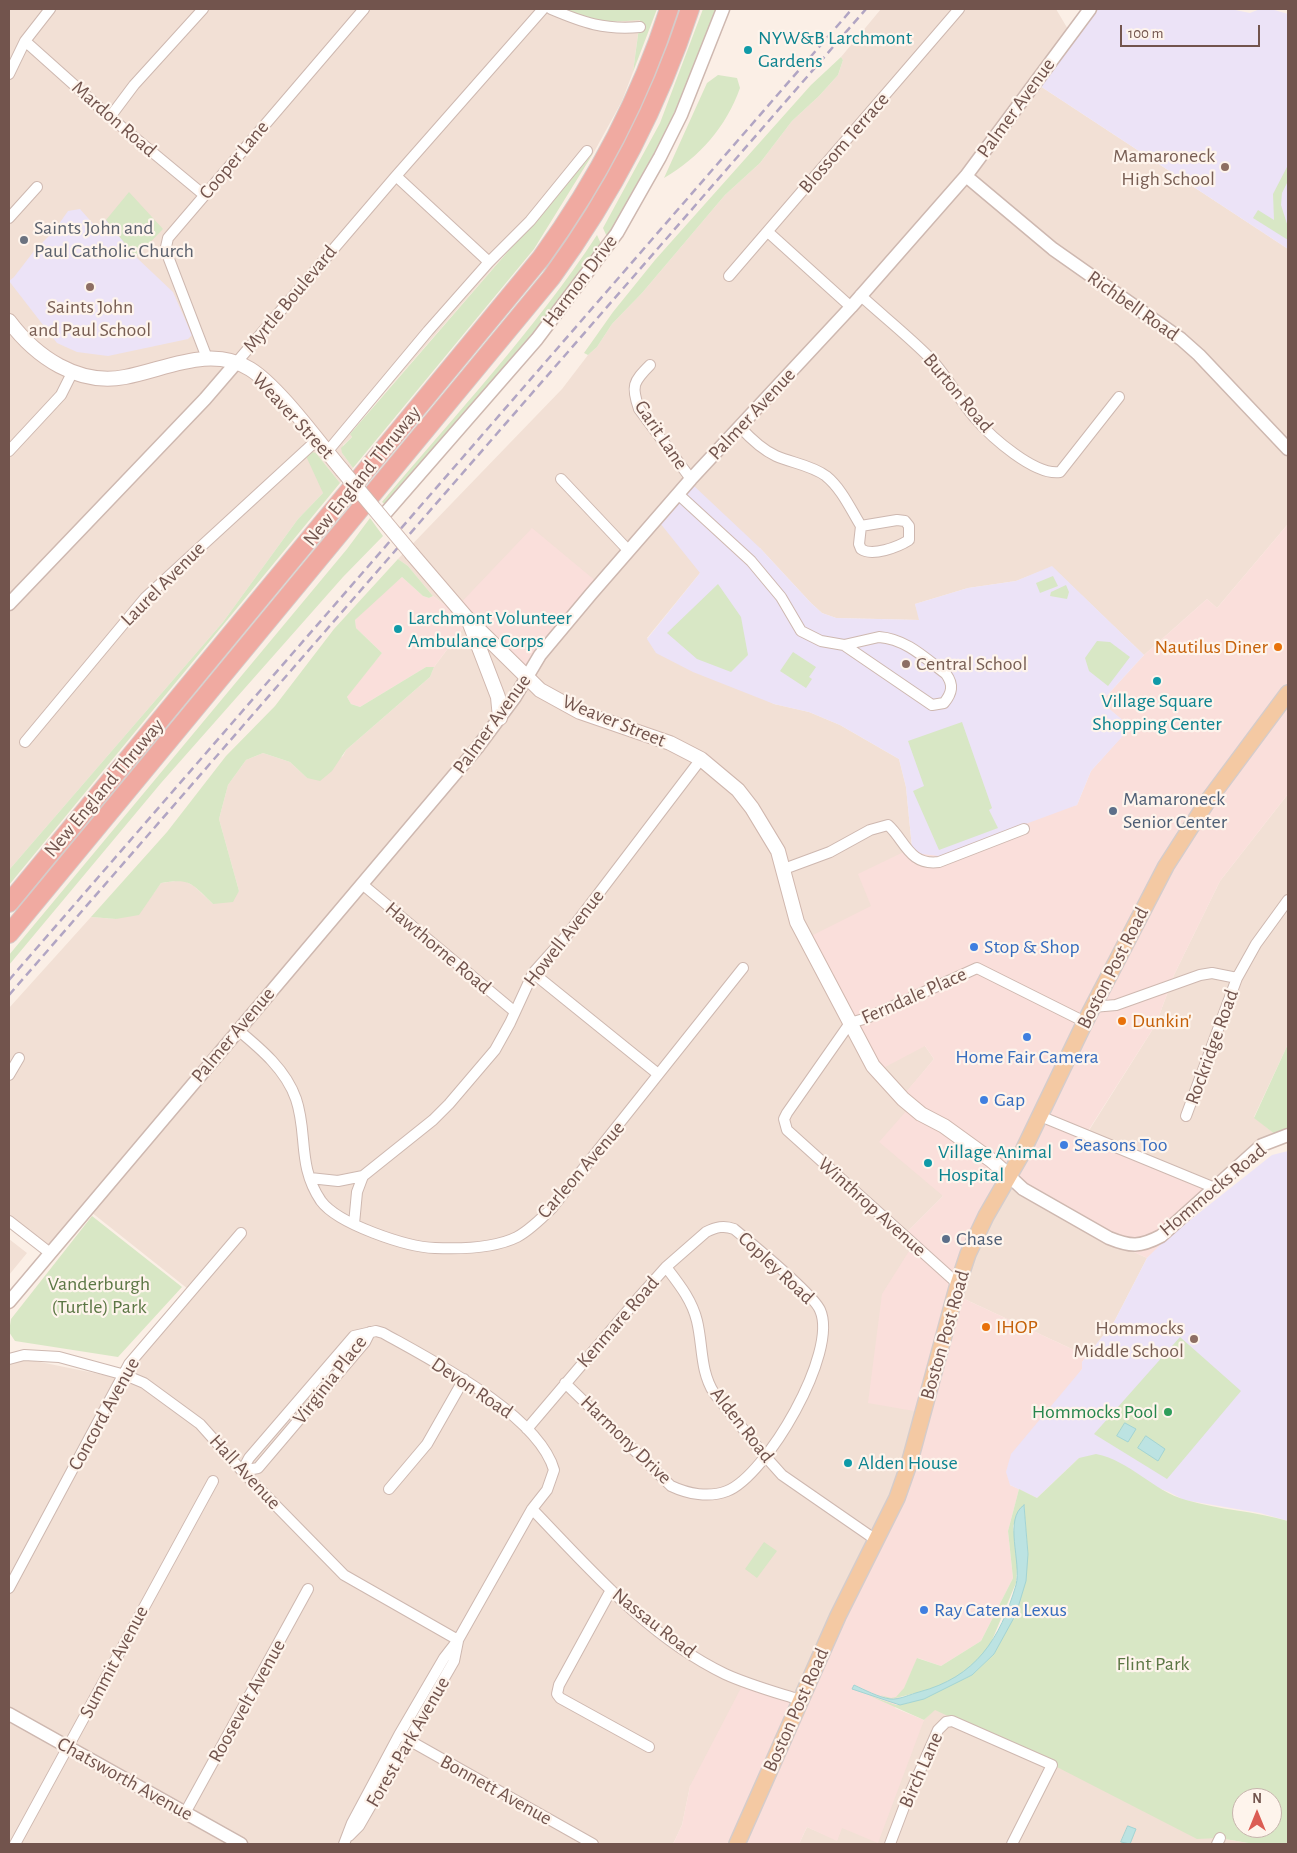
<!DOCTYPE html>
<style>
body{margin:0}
#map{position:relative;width:1297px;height:1853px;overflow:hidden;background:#fbefe6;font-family:"Alegreya Sans",sans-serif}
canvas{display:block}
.frame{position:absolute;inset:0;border:10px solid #72544d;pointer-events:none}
.north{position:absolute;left:1232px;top:1788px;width:50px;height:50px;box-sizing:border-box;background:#fef4ec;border:1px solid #c6b4ac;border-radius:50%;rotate:0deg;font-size:14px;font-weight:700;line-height:20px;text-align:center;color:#72544d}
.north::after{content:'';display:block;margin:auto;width:18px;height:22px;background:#db5d54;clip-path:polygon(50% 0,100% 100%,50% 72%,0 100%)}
.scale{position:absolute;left:1120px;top:25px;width:140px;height:22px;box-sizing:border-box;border:2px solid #72544d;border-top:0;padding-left:6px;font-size:15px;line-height:18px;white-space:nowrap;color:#72544d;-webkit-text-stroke:4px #fef4ec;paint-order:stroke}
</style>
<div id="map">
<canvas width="1297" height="1853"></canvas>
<div class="frame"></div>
<div class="north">N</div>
<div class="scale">100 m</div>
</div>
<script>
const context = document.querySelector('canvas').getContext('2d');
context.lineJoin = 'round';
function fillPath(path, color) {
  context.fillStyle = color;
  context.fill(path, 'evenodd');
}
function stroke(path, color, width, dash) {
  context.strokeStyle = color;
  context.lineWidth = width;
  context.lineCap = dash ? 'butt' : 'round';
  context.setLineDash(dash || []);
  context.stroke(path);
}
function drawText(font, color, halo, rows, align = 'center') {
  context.font = font + ' "Alegreya Sans",sans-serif';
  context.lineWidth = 4.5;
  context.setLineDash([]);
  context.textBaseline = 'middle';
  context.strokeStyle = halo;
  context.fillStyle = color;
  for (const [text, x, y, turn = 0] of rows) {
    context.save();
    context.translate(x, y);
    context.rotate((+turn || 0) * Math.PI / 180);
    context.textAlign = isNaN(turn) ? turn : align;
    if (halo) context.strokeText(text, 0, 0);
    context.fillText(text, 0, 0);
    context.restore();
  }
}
fillPath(new Path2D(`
 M 9,9 L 563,9 L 609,23 L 640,19 L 633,72 L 622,101 L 594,152 L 350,433 L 352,437 L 343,445 L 342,453 L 353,468 L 340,483 L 316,453 L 323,493 L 298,519 L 223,622 L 9,870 Z
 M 881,9 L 1056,9 L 1072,36 L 1037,84 L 1288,249 L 1288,524 L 1217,608 L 1207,599 L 1144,655 L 1052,567 L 1016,581 L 968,588 L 915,604 L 920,620 L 836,618 L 822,613 L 811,603 L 760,548 L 700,573 L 647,638 L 774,704 L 809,712 L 840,725 L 899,759 L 906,787 L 912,848 L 871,906 L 925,1046 L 934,1059 L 900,1100 L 908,1108 L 943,1196 L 907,1232 L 916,1240 L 920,1412 L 907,1462 L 801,1702 L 690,1786 L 682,1825 L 673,1844 L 9,1844 L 9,1364 L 25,1359 L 114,1377 L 188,1289 L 91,1212 L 57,1255 L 9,1220 L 9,1008 L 91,917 L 116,919 L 153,894 L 161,883 L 183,880 L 194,886 L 213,904 L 239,891 L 219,819 L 228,785 L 246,760 L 263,753 L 290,762 L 307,778 L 343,756 L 346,750 L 430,677 L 434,667 L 470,619 L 453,611 L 433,596 L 408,566 L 398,559 L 562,389 L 588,355 L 597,347 L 612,324 L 642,293 L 725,195 L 760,163 L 792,121 L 819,96 L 838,75 L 843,60 L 841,57 Z
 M 1288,794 L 1288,1044 L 1254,1117 L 1276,1135 L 1214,1183 L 1088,1132 L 1156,1024 L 1174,975 L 1220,881 Z
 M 1009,1181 L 1093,1233 L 1147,1258 L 1114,1322 L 1087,1356 L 960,1297 L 981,1235 Z
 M 9,1239 L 27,1253 L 9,1275 Z
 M 935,1709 L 1053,1765 L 1219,1838 L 1254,1844 L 799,1844 L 807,1827 L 837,1840 L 841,1828 L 924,1720 Z`), '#f2e0d5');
fillPath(new Path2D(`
 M 1288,524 L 1288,794 L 1220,881 L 1174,975 L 1156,1024 L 1088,1131 L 1214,1183 L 1197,1214 L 1147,1258 L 1093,1233 L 1009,1181 L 981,1235 L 960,1297 L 1087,1356 L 1082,1362 L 1082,1369 L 1010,1485 L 1019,1489 L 1008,1531 L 1013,1578 L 981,1641 L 941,1666 L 918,1658 L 895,1708 L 924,1720 L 878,1843 L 842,1828 L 837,1841 L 807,1827 L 799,1844 L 673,1844 L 682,1825 L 690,1786 L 742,1686 L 800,1702 L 872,1553 L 920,1412 L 868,1403 L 882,1294 L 916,1240 L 907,1232 L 943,1196 L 879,1142 L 908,1109 L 899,1100 L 934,1059 L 925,1046 L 872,1074 L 801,941 L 871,906 L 858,874 L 912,848 L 1077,805 L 1091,771 L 1130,727 L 1101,702 L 1144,655 L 1207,599 L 1217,608 Z
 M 532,528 L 597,582 L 525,671 L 470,619 L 434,667 L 426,667 L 360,707 L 351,704 L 347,697 L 352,689 L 382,653 L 356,628 L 355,620 L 368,606 L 402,577 L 423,596 L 429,598 L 433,596 L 453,611 Z`), '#fadfdb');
fillPath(new Path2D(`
 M 1094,9 L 1230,9 L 1250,13 L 1260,9 L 1271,9 L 1288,14 L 1288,249 L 1037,84 Z
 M 80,209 L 96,227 L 106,220 L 136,257 L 173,292 L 192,335 L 188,339 L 108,356 L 77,352 L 57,343 L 9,281 L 14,277 L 34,251 L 54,231 L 68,211 Z
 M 693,485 L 760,548 L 811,603 L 822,613 L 836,618 L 919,620 L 915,604 L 968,588 L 1016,581 L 1052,566 L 1144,655 L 1101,702 L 1131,727 L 1091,771 L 1077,805 L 939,856 L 922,854 L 912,848 L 906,787 L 899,759 L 840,725 L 809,712 L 774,704 L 693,672 L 656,653 L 647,639 L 700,573 L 660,523 Z
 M 1288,1151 L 1288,1521 L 1260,1513 L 1184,1500 L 1169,1492 L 1079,1458 L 1037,1498 L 1010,1485 L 1006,1472 L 1011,1454 L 1082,1369 L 1082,1362 L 1114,1322 L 1147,1258 L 1165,1240 L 1272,1155 Z`), '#ece3f7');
fillPath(new Path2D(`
 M 563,9 L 657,9 L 633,72 L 640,20 C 605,23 596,22 563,9 Z
 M 703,9 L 717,9 L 667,130 L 607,237 L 603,228 L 660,123 Z
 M 841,57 L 843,60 L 838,75 L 819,96 L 792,121 L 760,163 L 725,195 L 642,293 L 612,324 L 597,347 L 588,355 L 584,353 L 613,312 L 655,260 L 811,85 Z
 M 718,75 L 737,78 L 740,88 C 726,127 700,157 664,178 L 707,83 Z
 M 594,152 L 534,249 L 353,468 L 342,453 L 341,448 L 352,437 L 350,434 Z
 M 1288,165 L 1288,181 L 1282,193 L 1281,205 L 1288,227 L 1288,240 L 1253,218 L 1258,210 L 1274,220 L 1273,194 Z
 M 129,192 L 163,229 L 136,257 L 106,220 Z
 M 597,235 L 602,246 L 577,283 L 386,505 L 382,502 C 455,415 535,330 597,235 Z
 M 312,452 L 316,453 L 340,483 L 9,885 L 9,870 L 223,622 L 298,519 L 323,493 L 306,456 Z
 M 370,518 L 383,536 L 343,577 L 161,783 L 9,965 L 9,955 L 347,549 Z
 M 398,559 L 408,566 L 433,596 L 429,598 L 423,596 L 402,577 L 355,620 L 356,628 L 382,653 L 347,697 L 351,704 L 360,707 L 426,667 L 434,667 L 430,677 L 346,750 L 332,771 L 320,781 L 307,778 L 290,762 L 263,753 L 246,760 L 228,785 L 219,819 L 239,891 L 233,902 L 213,904 C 192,884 191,878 161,883 L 139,915 L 116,919 L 91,917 L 167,832 L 226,756 L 275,706 L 334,629 Z
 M 1053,576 L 1058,586 L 1040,593 L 1036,583 Z
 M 718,584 L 741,617 L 748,655 L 731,672 L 697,659 L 667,633 Z
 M 1066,585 L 1069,592 L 1067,599 L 1050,596 L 1051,592 Z
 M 1097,641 L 1110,642 L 1130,657 L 1108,686 L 1089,671 L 1085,658 Z
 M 793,652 L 816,667 L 809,677 L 812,679 L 806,688 L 780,671 Z
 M 962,722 L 992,808 L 989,810 L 998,828 L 939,850 L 913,791 L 924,786 L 908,741 Z
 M 1288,1044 L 1288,1132 L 1276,1135 L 1254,1118 Z
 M 92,1216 L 182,1287 L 118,1357 L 15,1341 L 9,1332 L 11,1319 Z
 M 1180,1337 L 1241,1391 L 1167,1479 L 1094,1434 Z
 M 1096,1454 C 1131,1461 1153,1491 1186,1500 C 1219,1510 1255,1511 1288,1521 L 1288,1844 L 1254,1844 L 1219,1838 L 1197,1839 L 1053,1765 L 935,1710 L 924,1720 L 868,1695 L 896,1705 L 908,1703 L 972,1675 L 994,1654 L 1028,1554 L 1024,1505 L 1013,1526 L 1018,1555 L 1016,1583 L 988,1650 L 967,1672 L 935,1688 L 896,1698 L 889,1699 L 880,1695 L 891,1698 L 896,1697 L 904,1688 L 917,1658 L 941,1666 L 981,1641 L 1013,1578 L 1008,1531 L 1019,1489 L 1037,1498 L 1079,1458 ZM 1242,1798 L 1272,1798 L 1272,1828 L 1242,1828 Z
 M 764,1542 L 777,1551 L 757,1578 L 745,1569 Z`), '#d8e7c5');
const water = new Path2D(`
 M 1125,1423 L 1136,1429 L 1128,1442 L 1117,1436 Z
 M 1146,1436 L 1165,1449 L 1158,1461 L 1138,1448 Z
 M 1024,1505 L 1028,1554 L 1026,1581 L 1016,1614 L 994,1654 L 972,1675 L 924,1699 L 900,1705 L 852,1689 L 854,1685 C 865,1690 878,1697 890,1699 C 899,1700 911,1694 919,1692 C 976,1677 1000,1639 1016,1585 C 1022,1562 1003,1519 1024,1505 Z
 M 1128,1826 L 1136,1829 L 1130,1844 L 1121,1842 Z`);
fillPath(water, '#bce3e2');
stroke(water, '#a3d4d3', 1);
const minor = new Path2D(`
 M 551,9 C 584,23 604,30 640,27
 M 25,41 L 110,117 L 204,195
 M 9,74 L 25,41 L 50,9
 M 110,117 L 134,85 L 203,9
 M 396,176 L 489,262
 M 9,218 L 37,187
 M 768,232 L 851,307
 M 729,276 L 959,9
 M 860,295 C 883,316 907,335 929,357 C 947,375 958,399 975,418 C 991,437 1035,476 1060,472 L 1119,397
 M 207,358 L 169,259 L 166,247 L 168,238 L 364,9
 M 236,363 L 396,176 L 543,9
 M 650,365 C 633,382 631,386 639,409 L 691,479
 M 740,427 C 750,438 763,450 776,456 C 792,463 811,465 826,476 C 842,489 851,510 861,526
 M 9,451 L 61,395 L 72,373
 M 327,452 L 428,331 L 489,262 L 530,221 L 587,151
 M 561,479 L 628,550
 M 678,494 L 751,561 L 781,597 L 801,631 L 821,641 L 844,645
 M 897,520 L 905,521 L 909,526 L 909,540 C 898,547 872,557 861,549 L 859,544 L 861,526 Z
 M 879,637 C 906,639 925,658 946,674 C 954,685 952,693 944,703 L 932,705 L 844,645 Z
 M 25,742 L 145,598 L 317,440
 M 784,869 L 830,852 L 870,830 L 888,825 C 905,840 909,866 939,862 L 1024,829
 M 362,884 L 515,1012
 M 533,973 L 658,1074
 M 1093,1007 L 1116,1005 L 1200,975 L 1212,973 L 1237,978 L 1256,944 L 1288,900
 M 238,1030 C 261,1049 286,1070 296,1099 C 308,1134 297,1166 321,1201 C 338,1224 406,1247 435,1248 C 459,1249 495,1248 517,1237 C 530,1230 542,1218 552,1208 L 743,968
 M 9,1075 L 19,1058
 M 1040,1116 L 1215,1188
 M 1186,1116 L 1237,978
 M 310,1178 L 338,1181 L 363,1176 L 433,1120 L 449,1104 L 495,1050 L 510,1023 L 533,973 L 567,935 L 701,759
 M 9,1221 L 50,1253
 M 354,1224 L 357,1192 L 363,1176
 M 666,1267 C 679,1284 692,1300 697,1321 C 703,1346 700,1371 714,1393 L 765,1456 L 782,1475 L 876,1540
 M 958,1284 L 787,1130 L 784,1119 L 787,1113 L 850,1023 L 867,1018 L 977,968 L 1085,1022
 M 9,1359 L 24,1355 L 59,1357 L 125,1375 L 144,1383 L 200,1424 L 242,1471 L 344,1575 L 458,1640
 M 527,1429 L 641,1295 L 666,1267 L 706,1232 C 716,1227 724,1225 734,1229 C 751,1243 813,1294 820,1310 C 839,1352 766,1476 727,1491 C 709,1498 688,1494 671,1486 L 565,1383
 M 242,1471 L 249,1458 L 354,1336 L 376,1331 L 383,1333 C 431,1360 538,1414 554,1470 L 547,1490 L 532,1509 L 458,1640 L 444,1658 L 399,1735 L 352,1823 L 344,1844
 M 242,1471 L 258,1468 L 365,1342 L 370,1332
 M 389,1489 L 427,1444 L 464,1379
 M 532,1509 C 590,1569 648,1637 725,1674 C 749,1685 775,1692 800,1700
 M 9,1588 L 129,1364 L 241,1233
 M 611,1590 L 559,1685 L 557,1694 L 560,1698 L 649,1747
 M 405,1738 L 593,1844
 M 185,1813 L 308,1589
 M 349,1836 L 359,1826 L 454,1661 L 458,1641
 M 15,1844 L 213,1481
 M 890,1844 L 904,1807 L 938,1730 L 946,1722 L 952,1721 L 1052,1765 L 1012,1844
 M 1217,1844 L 1220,1838`);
const tertiary = new Path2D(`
 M 966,176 L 1053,249 L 1181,339 L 1199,355 L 1288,449
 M 382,517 L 537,339 L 617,233 L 660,157 L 681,115 L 723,9
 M 9,604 L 205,399 L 236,363
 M 1008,1175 L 1023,1189 L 1109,1238 C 1131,1247 1140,1247 1161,1236 L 1262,1145 L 1288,1135
 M 9,1302 L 477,748 L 515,697 L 540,655 L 591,594 L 691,479 L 851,307 L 966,176 L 1090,9
 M 9,1714 L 241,1844`);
const secondary = new Path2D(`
 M 9,321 C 36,357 78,386 125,377 C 167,369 210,345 250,369 C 279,387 319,443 342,470
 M 412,554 L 466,617 L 540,690 L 580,712 L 670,743 L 701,759 L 738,790 L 752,808 L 778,851 L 797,922 L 873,1066 L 903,1099 L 921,1114 L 944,1126 L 991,1160 L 1008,1175
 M 470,624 L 498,697 L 500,718`);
const primary = new Path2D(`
 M 737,1844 L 838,1616 L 897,1498 L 909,1464 L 958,1284 L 968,1254 L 986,1216 L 1020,1157 L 1085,1022 L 1166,866 L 1207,802 L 1288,693`);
const motorway = new Path2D(`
 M 9,903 L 541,258 C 596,182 640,99 669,9
 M 9,934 L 551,278 C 612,195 658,107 690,9`);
stroke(minor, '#ceb8b0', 12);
stroke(tertiary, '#ceb8b0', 15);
stroke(secondary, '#d0b7ae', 16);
stroke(primary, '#d5ccca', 18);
stroke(motorway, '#d5ccca', 20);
stroke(minor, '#fff', 10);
stroke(tertiary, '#fff', 12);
stroke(secondary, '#fff', 14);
stroke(primary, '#f4c9a3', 15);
stroke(motorway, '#f0aaa1', 18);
stroke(new Path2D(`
 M 9,980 L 852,9
 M 9,995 L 866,9`), '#b1a5c3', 2.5, [8, 5]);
const secondaryBridge = new Path2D(`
 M 342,470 L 412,554`);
stroke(secondaryBridge, '#d0b7ae', 16, []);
stroke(secondaryBridge, '#fff', 14);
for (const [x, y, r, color] of [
 [748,50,5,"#0f9aa8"],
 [1225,167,5,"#8d6e63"],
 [24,240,5,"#6b7280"],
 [90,287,5,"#8d6e63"],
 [398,629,5,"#0f9aa8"],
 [1278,647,5,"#e8710a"],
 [906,664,5,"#8d6e63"],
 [1157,681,5,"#0f9aa8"],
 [1113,811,5,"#5c6f8a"],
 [974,947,5,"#3f7fe0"],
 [1122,1021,5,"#e8710a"],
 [1027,1037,5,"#3f7fe0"],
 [984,1100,5,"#3f7fe0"],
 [1064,1145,5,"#3f7fe0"],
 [928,1163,5,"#0f9aa8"],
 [946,1239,5,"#5c6f8a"],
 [986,1327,5,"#e8710a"],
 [1194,1339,5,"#8d6e63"],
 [1168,1412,5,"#2e9e5b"],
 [848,1463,5,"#0f9aa8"],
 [924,1610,5,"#3f7fe0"]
]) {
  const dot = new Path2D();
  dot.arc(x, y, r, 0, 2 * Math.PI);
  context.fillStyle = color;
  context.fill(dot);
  stroke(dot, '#fef4ec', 2);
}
drawText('20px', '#0d838f', '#fef4ec', [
 ["NYW&B Larchmont",758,38],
 ["Gardens",758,61],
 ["Larchmont Volunteer",408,618],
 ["Ambulance Corps",408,641],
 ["Village Square",1157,701,"center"],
 ["Shopping Center",1157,724,"center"],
 ["Village Animal",938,1152],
 ["Hospital",938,1175],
 ["Alden House",858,1463]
], 'left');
drawText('20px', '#72544d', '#fef4ec', [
 ["Palmer Avenue",1016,108,-54],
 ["Mardon Road",114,119,41],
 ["Blossom Terrace",844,143,-49],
 ["Cooper Lane",234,160,-50],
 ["Harmon Drive",580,281,-53],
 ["Myrtle Boulevard",290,299,-50],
 ["Richbell Road",1133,306,35],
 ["Burton Road",958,393,50],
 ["Palmer Avenue",752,414,-47],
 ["Weaver Street",293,416,47],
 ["Garit Lane",661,435,56],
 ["New England Thruway",362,476,-51],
 ["Laurel Avenue",163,584,-45],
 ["Weaver Street",614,721,22],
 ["Palmer Avenue",492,724,-54],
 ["New England Thruway",104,788,-50],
 ["Howell Avenue",564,938,-52],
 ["Hawthorne Road",438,948,40],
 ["Boston Post Road",1113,968,-63],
 ["Ferndale Place",914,996,-24],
 ["Palmer Avenue",233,1035,-50],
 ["Rockridge Road",1212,1047,-70],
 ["Carleon Avenue",581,1170,-49],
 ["Hommocks Road",1213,1190,-40],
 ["Winthrop Avenue",872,1207,42],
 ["Copley Road",776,1268,43],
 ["Kenmare Road",618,1322,-49],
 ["Boston Post Road",945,1335,-74],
 ["Virginia Place",330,1380,-52],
 ["Devon Road",472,1388,34],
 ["Concord Avenue",104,1414,-61],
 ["Alden Road",742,1425,52],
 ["Harmony Drive",626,1440,44],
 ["Hall Avenue",245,1472,47],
 ["Nassau Road",654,1623,38],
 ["Summit Avenue",114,1662,-62],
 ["Roosevelt Avenue",247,1701,-61],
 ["Boston Post Road",796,1710,-66],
 ["Forest Park Avenue",408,1742,-60],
 ["Birch Lane",921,1770,-66],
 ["Chatsworth Avenue",125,1779,29],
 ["Bonnett Avenue",496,1790,29]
]);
drawText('20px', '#785e54', '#fef4ec', [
 ["Mamaroneck",1215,156],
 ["High School",1215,179],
 ["Saints John",90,307,"center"],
 ["and Paul School",90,330,"center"],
 ["Central School",916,664,"left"],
 ["Hommocks",1184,1328],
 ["Middle School",1184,1351]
], 'right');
drawText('20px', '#5b616d', '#fef4ec', [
 ["Saints John and",34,228],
 ["Paul Catholic Church",34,251]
], 'left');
drawText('20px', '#c56008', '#fef4ec', [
 ["Nautilus Diner",1268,647,"right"],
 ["Dunkin'",1132,1021],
 ["IHOP",996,1327]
], 'left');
drawText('20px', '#4e5e75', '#fef4ec', [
 ["Mamaroneck",1123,799],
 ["Senior Center",1123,822],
 ["Chase",956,1239]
], 'left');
drawText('20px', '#366cbe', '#fef4ec', [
 ["Stop & Shop",984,947],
 ["Home Fair Camera",1027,1057,"center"],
 ["Gap",994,1100],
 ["Seasons Too",1074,1145],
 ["Ray Catena Lexus",934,1610]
], 'left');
drawText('20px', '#5c7745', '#fef4ec', [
 ["Vanderburgh",99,1284],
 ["(Turtle) Park",99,1307],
 ["Flint Park",1153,1664]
]);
drawText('20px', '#27864d', '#fef4ec', [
 ["Hommocks Pool",1158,1412]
], 'right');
</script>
